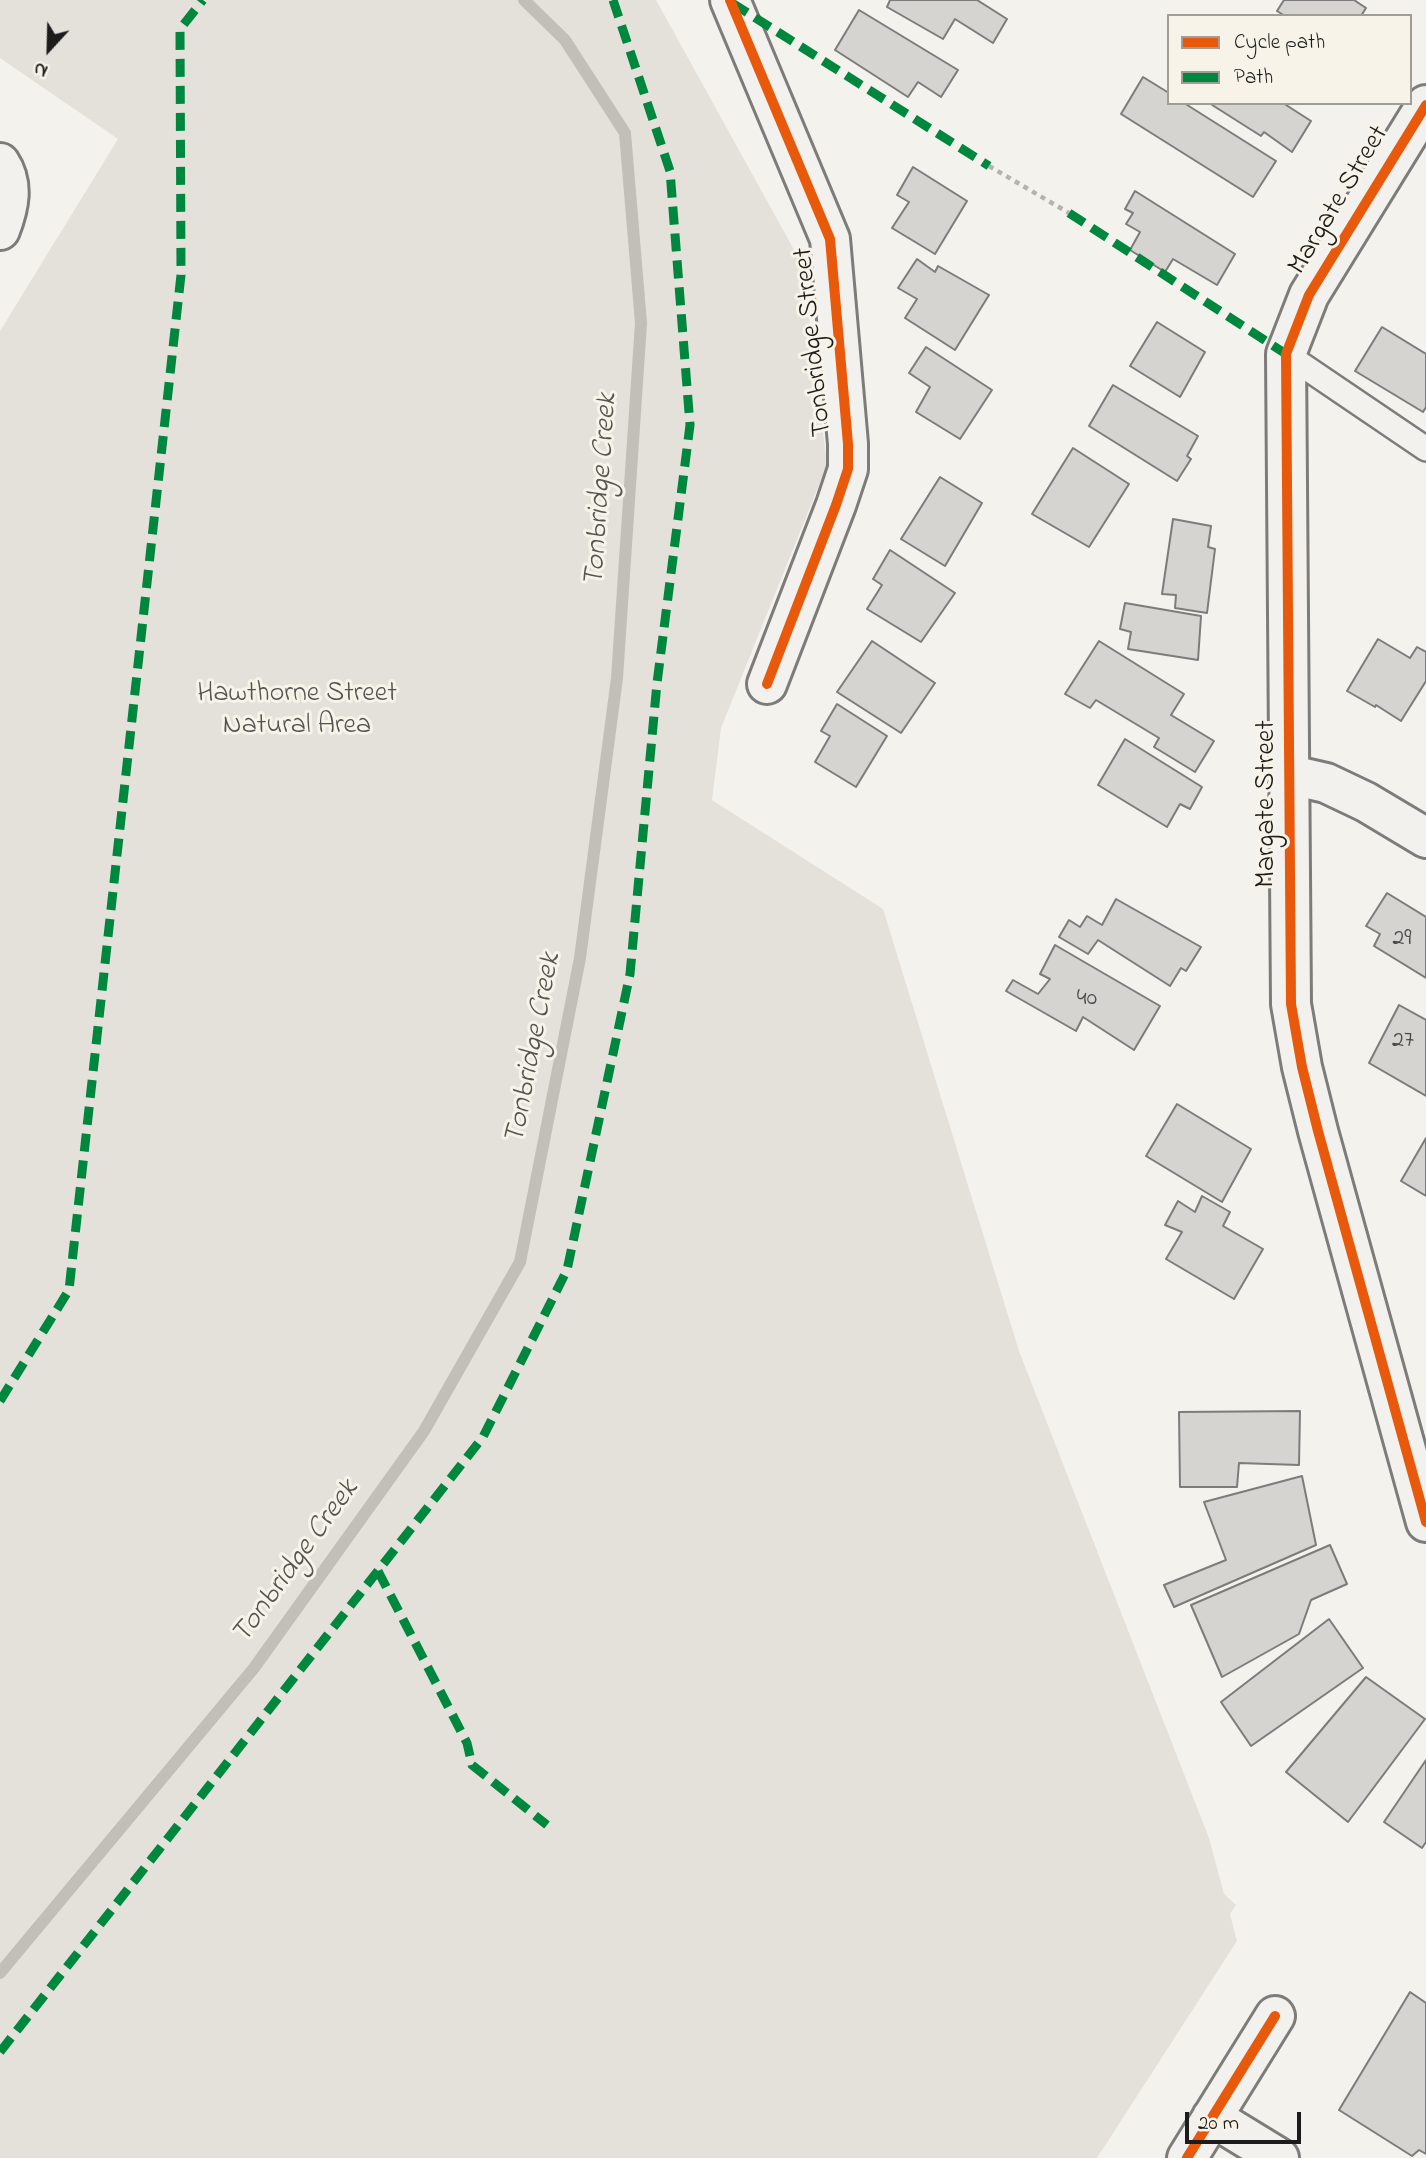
<!DOCTYPE html>
<style>
body{margin:0}
#map{position:relative;width:1426px;height:2158px;overflow:hidden;background:#f4f2ec;font-family:"Indie Flower",sans-serif}
canvas{display:block}
.legend{position:absolute;left:1167px;top:14px;width:245px;height:91px;box-sizing:border-box;background:#f7f3e8;border:2px solid #9f9d96;margin:0;padding:9px 12px;list-style:none;font-size:21px;color:#1c1c1c}
.legend li{display:flex;align-items:center;gap:14px;height:35px}
.legend b{width:35px;border:2px solid #9f9d96}
.north{position:absolute;left:14px;top:14px;width:70px;height:70px;-webkit-text-stroke:5px #f7f3e8;paint-order:stroke;rotate:202deg;font-size:19px;font-weight:700;line-height:28px;text-align:center;color:#1c1c1c}
.north::after{content:'';display:block;margin:auto;width:24px;height:32px;background:#1c1c1c;clip-path:polygon(50% 0,100% 100%,50% 72%,0 100%)}
.scale{position:absolute;left:1185px;top:2112px;width:116px;height:32px;box-sizing:border-box;border:4px solid #1c1c1c;border-top:0;padding-left:9px;font-size:21px;line-height:24px;white-space:nowrap;color:#1c1c1c;-webkit-text-stroke:5px #f7f3e8;paint-order:stroke}
</style>
<div id="map">
<canvas width="1426" height="2158"></canvas>
<ul class="legend">
<li><b style="height:9px;background:#e8590c"></b>Cycle path</li>
<li><b style="height:9px;background:#00873e"></b>Path</li>
</ul>
<div class="north">N</div>
<div class="scale">20 m</div>
</div>
<script>
const context = document.querySelector('canvas').getContext('2d');
context.lineJoin = 'round';
function fillPath(path, color) {
  context.fillStyle = color;
  context.fill(path, 'evenodd');
}
function stroke(path, color, width, dash) {
  context.strokeStyle = color;
  context.lineWidth = width;
  context.lineCap = dash ? 'butt' : 'round';
  context.setLineDash(dash || []);
  context.stroke(path);
}
function drawText(font, color, halo, rows, align = 'center') {
  context.font = font + ' "Indie Flower",sans-serif';
  context.lineWidth = 6;
  context.setLineDash([]);
  context.textBaseline = 'middle';
  context.strokeStyle = halo;
  context.fillStyle = color;
  for (const [text, x, y, turn = 0] of rows) {
    context.save();
    context.translate(x, y);
    context.rotate((+turn || 0) * Math.PI / 180);
    context.textAlign = isNaN(turn) ? turn : align;
    if (halo) context.strokeText(text, 0, 0);
    context.fillText(text, 0, 0);
    context.restore();
  }
}
fillPath(new Path2D(`
 M 0,0 L 656,0 L 803,266 L 827,465 L 721,728 L 712,800 L 883,909 L 1019,1351 L 1209,1838 L 1224,1894 L 1236,1905 L 1230,1914 L 1237,1941 L 1097,2158 L 0,2158 L 0,331 L 118,139 L 0,58 Z`), '#e4e1da');
stroke(new Path2D(`
 M 0,1973 L 254,1668 L 424,1431 L 520,1262 L 580,958 L 617,678 L 641,323 L 625,133 L 565,40 L 524,0`), '#c2bfb8', 12);
const building = new Path2D(`
 M 890,0 L 977,0 L 1007,19 L 993,43 L 955,19 L 943,39 L 887,7 Z
 M 1284,0 L 1354,0 L 1366,8 L 1361,16 L 1285,16 L 1277,11 Z
 M 859,10 L 958,70 L 941,97 L 918,82 L 908,97 L 835,50 Z
 M 1143,77 L 1169,93 L 1169,103 L 1184,103 L 1276,161 L 1253,197 L 1121,114 Z
 M 1209,103 L 1283,103 L 1311,121 L 1292,152 L 1264,132 L 1261,136 Z
 M 913,167 L 967,201 L 935,254 L 892,228 L 909,202 L 897,195 Z
 M 1135,191 L 1235,254 L 1217,285 L 1173,259 L 1165,272 L 1130,250 L 1140,232 L 1126,224 L 1133,213 L 1125,209 Z
 M 917,259 L 935,272 L 938,266 L 989,295 L 955,350 L 905,318 L 917,299 L 898,288 Z
 M 1157,322 L 1205,352 L 1180,397 L 1130,366 Z
 M 1382,327 L 1426,354 L 1426,407 L 1423,412 L 1355,371 Z
 M 926,347 L 992,390 L 960,439 L 916,412 L 930,387 L 909,373 Z
 M 1113,385 L 1198,436 L 1187,456 L 1191,459 L 1177,481 L 1089,426 Z
 M 1073,448 L 1129,484 L 1089,547 L 1032,514 Z
 M 940,477 L 982,503 L 945,566 L 901,539 Z
 M 1173,519 L 1211,526 L 1208,547 L 1215,549 L 1207,613 L 1175,608 L 1176,595 L 1162,594 Z
 M 890,550 L 955,593 L 921,642 L 867,609 L 882,585 L 873,579 Z
 M 1125,603 L 1201,616 L 1198,660 L 1128,649 L 1131,632 L 1120,629 Z
 M 1378,639 L 1410,658 L 1417,647 L 1426,652 L 1426,681 L 1401,721 L 1376,705 L 1375,707 L 1347,691 Z
 M 872,641 L 935,683 L 901,733 L 837,692 Z
 M 1099,641 L 1184,694 L 1171,715 L 1214,741 L 1195,772 L 1154,747 L 1159,738 L 1096,700 L 1090,708 L 1065,694 Z
 M 837,704 L 887,736 L 856,787 L 815,762 L 830,736 L 821,731 Z
 M 1125,739 L 1202,787 L 1190,809 L 1180,804 L 1167,827 L 1098,785 Z
 M 1387,893 L 1426,917 L 1426,978 L 1374,946 L 1380,934 L 1366,926 Z
 M 1116,899 L 1201,947 L 1186,971 L 1181,968 L 1170,986 L 1098,940 L 1088,954 L 1059,937 L 1069,920 L 1080,927 L 1087,916 L 1102,925 Z
 M 1055,945 L 1160,1006 L 1134,1050 L 1083,1017 L 1076,1031 L 1006,991 L 1013,980 L 1038,994 L 1050,979 L 1040,974 Z
 M 1399,1005 L 1426,1020 L 1426,1096 L 1369,1063 Z
 M 1177,1104 L 1251,1149 L 1222,1202 L 1146,1156 Z
 M 1426,1138 L 1426,1196 L 1401,1181 Z
 M 1202,1196 L 1230,1212 L 1223,1226 L 1263,1249 L 1234,1299 L 1166,1259 L 1182,1232 L 1165,1225 L 1178,1201 L 1195,1212 Z
 M 1300,1411 L 1299,1465 L 1239,1463 L 1237,1487 L 1180,1487 L 1179,1412 Z
 M 1302,1476 L 1316,1545 L 1174,1607 L 1164,1585 L 1226,1560 L 1204,1502 Z
 M 1330,1545 L 1347,1584 L 1311,1600 L 1299,1634 L 1222,1677 L 1191,1605 Z
 M 1329,1619 L 1363,1668 L 1251,1746 L 1221,1702 Z
 M 1366,1677 L 1425,1719 L 1348,1822 L 1286,1772 Z
 M 1426,1760 L 1426,1842 L 1422,1848 L 1384,1822 Z
 M 1410,1992 L 1426,2003 L 1426,2154 L 1419,2150 L 1412,2156 L 1339,2110 Z`);
fillPath(building, '#d5d4d0');
stroke(building, '#7d7c7a', 2);
const service = new Path2D(`
 M 1286,354 L 1426,449`);
const minor = new Path2D(`
 M 730,0 L 830,239 L 848,444 L 848,469 L 836,505 L 767,684
 M 0,163 C 14,184 9,207 0,230
 M 1291,775 L 1326,783 L 1366,802 L 1426,838
 M 1212,2117 L 1279,2158
 M 1187,2158 L 1275,2016`);
const tertiary = new Path2D(`
 M 1426,105 L 1309,295 L 1286,354 L 1291,1004 L 1302,1067 L 1318,1131 L 1426,1522`);
stroke(service, '#7d7c7a', 28);
stroke(minor, '#7d7c7a', 44);
stroke(tertiary, '#7d7c7a', 44);
stroke(new Path2D(`
 M 989,166 L 1069,213`), '#b4b3b0', 4.5, [5, 5]);
stroke(service, '#f2f1ed', 23);
stroke(minor, '#f2f1ed', 38);
stroke(tertiary, '#f2f1ed', 38);
stroke(new Path2D(`
 M 732,3 L 989,166
 M 1069,213 L 1286,354
 M 0,1401 L 69,1290 L 181,275 L 180,29 L 203,0
 M 378,1571 L 467,1743 L 472,1765 L 547,1825
 M 0,2052 L 483,1437 L 567,1270 L 630,974 L 657,683 L 690,425 L 670,171 L 613,0`), '#00873e', 9, [18, 9]);
stroke(new Path2D(`
 M 730,0 L 830,239 L 848,444 L 848,469 L 836,505 L 767,684
 M 1426,105 L 1309,295 L 1286,354 L 1291,1004 L 1302,1067 L 1318,1131 L 1426,1522
 M 1187,2158 L 1275,2016`), '#e8590c', 10);
drawText('24px', '#4a4a49', null, [
 ["29",1402,940],
 ["40",1087,1000],
 ["27",1403,1042]
]);
drawText('28px', '#1c1c1c', '#f7f3e8', [
 ["Margate Street",1340,201,-59],
 ["Tonbridge Street",815,342,-96],
 ["Margate Street",1268,804,-90]
]);
drawText('28px', '#545351', '#f7f3e8', [
 ["Hawthorne Street",297,695],
 ["Natural Area",297,727]
]);
drawText('italic 30px', '#565452', '#f7f3e8', [
 ["Tonbridge Creek",603,490,-86],
 ["Tonbridge Creek",535,1049,-79],
 ["Tonbridge Creek",297,1563,-54]
]);
</script>
